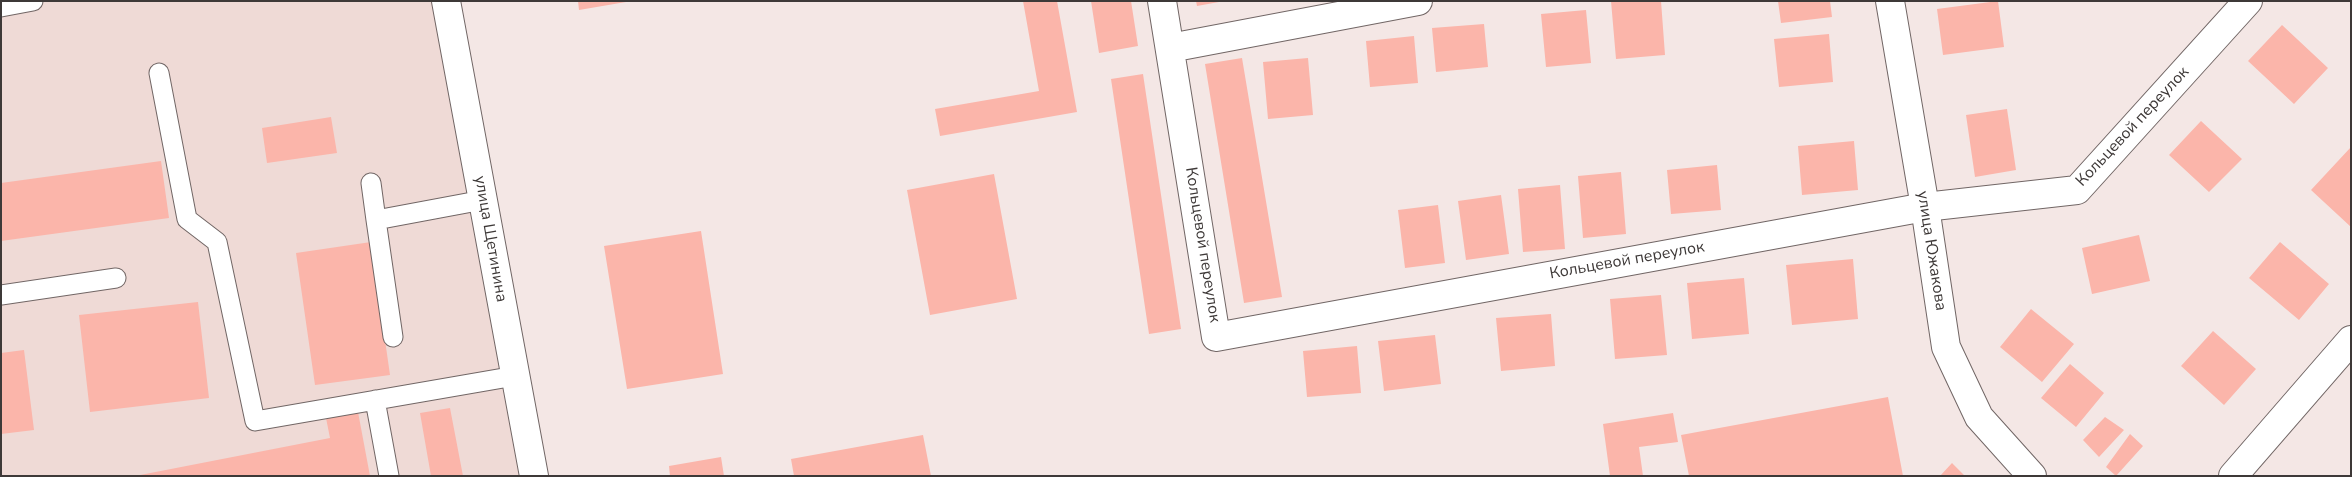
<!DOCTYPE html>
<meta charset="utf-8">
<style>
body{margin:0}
#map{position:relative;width:2352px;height:477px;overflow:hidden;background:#f4e7e5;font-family:"Nunito Sans",sans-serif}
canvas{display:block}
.frame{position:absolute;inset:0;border:2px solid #3e3938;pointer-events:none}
</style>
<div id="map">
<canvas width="2352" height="477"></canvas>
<div class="frame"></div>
</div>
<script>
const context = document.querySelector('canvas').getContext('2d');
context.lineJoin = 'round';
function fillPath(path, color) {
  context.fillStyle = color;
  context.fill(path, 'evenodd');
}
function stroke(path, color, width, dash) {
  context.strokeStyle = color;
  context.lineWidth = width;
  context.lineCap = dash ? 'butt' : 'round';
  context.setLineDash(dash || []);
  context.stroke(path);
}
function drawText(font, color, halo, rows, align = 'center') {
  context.font = font + ' "Nunito Sans",sans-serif';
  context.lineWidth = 4;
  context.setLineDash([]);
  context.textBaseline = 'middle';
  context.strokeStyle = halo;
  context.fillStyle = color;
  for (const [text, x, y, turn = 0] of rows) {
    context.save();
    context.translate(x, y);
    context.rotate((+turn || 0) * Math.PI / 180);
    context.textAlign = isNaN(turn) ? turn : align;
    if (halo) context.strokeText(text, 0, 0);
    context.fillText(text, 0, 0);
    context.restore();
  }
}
fillPath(new Path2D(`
 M 23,1 L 445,1 L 522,476 L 1,476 L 1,5 Z`), '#efdad6');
fillPath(new Path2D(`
 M 578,1 L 626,1 L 626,2 L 579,10 Z
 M 1023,1 L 1057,1 L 1077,112 L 940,136 L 935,109 L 1039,91 Z
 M 1091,1 L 1131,1 L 1138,46 L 1099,53 Z
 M 1196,1 L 1219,1 L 1219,2 L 1197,6 Z
 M 1611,1 L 1661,1 L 1665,55 L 1616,59 Z
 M 1778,1 L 1830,1 L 1832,17 L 1781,23 Z
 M 1998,1 L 2004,47 L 1943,55 L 1937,9 Z
 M 1586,10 L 1591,63 L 1546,67 L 1541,14 Z
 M 1484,24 L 1488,67 L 1436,72 L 1432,28 Z
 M 2282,25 L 2328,68 L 2294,104 L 2248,61 Z
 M 1829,34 L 1833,82 L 1779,87 L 1774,39 Z
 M 1414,36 L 1418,83 L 1370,87 L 1366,41 Z
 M 1242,58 L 1282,297 L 1244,303 L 1205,64 Z
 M 1308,58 L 1313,115 L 1268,119 L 1263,62 Z
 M 1143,74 L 1181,329 L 1149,334 L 1111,79 Z
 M 2007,109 L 2016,170 L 1975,177 L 1966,115 Z
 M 331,117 L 337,153 L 267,163 L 262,128 Z
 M 2201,121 L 2242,159 L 2209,192 L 2169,155 Z
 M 1854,141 L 1858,190 L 1802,195 L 1798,146 Z
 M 2351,147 L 2351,227 L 2311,190 Z
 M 161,161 L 169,218 L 1,241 L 1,183 Z
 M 1717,165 L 1721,210 L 1671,214 L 1667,170 Z
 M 1621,172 L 1626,234 L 1583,238 L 1578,176 Z
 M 994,174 L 1017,299 L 930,315 L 907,190 Z
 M 1560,185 L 1565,249 L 1523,252 L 1518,189 Z
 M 1501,195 L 1509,254 L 1466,260 L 1458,201 Z
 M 1438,205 L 1445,263 L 1405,268 L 1398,210 Z
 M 701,231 L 723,374 L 627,389 L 604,246 Z
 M 2139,235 L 2150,281 L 2092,294 L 2082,248 Z
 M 371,242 L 390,375 L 315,385 L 296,253 Z
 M 2280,242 L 2329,284 L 2299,320 L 2249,278 Z
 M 1853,259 L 1858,319 L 1792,325 L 1786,265 Z
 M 1744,278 L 1749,334 L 1692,339 L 1687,283 Z
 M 1661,295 L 1667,355 L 1615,359 L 1610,299 Z
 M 198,302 L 209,398 L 90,412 L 79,315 Z
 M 2031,309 L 2074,344 L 2042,382 L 2000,347 Z
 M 1551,314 L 1555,366 L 1501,371 L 1496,318 Z
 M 2213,331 L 2256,369 L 2224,405 L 2181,366 Z
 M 1435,335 L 1441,384 L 1384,391 L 1378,341 Z
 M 1357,346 L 1361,393 L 1307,397 L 1303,351 Z
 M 24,350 L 34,430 L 1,434 L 1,353 Z
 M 2070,364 L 2104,393 L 2076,427 L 2041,398 Z
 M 1888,397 L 1903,476 L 1689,476 L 1681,435 Z
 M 450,408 L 463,476 L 431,476 L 420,413 Z
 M 358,412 L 370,476 L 135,476 L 330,438 L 326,418 Z
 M 1673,413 L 1678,442 L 1639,447 L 1643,476 L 1610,476 L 1603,424 Z
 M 2105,417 L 2124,430 L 2099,457 L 2083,440 Z
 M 2130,434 L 2143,446 L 2116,476 L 2106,467 Z
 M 923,435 L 931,476 L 794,476 L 791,459 Z
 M 721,457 L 724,476 L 670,476 L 669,466 Z
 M 1952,463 L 1965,476 L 1940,476 Z`), '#fbb5aa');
const service = new Path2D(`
 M 1,7 L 33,1
 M 159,73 L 187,219 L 217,242 L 255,421 L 515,376
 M 371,183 L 376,220 L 483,200
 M 376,220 L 393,337
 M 1,295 L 116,278
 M 375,400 L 389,476`);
const minor = new Path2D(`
 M 1162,1 L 1216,337 L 1925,207 L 2077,190 L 2248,1
 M 1170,48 L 1418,1
 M 2233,476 L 2351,340`);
const tertiary = new Path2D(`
 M 446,1 L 534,476
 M 1890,1 L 1925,207 L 1946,347 L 1979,417 L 2032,476`);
stroke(service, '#716665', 21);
stroke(minor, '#716665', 30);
stroke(tertiary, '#716665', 30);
stroke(service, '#fff', 19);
stroke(minor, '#fff', 28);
stroke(tertiary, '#fff', 28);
drawText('16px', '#3e3938', '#fff', [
 ["Кольцевой переулок",2133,127,-47],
 ["улица Щетинина",490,239,80],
 ["Кольцевой переулок",1202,245,81],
 ["улица Южакова",1931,251,81],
 ["Кольцевой переулок",1627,261,-10]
]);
</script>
